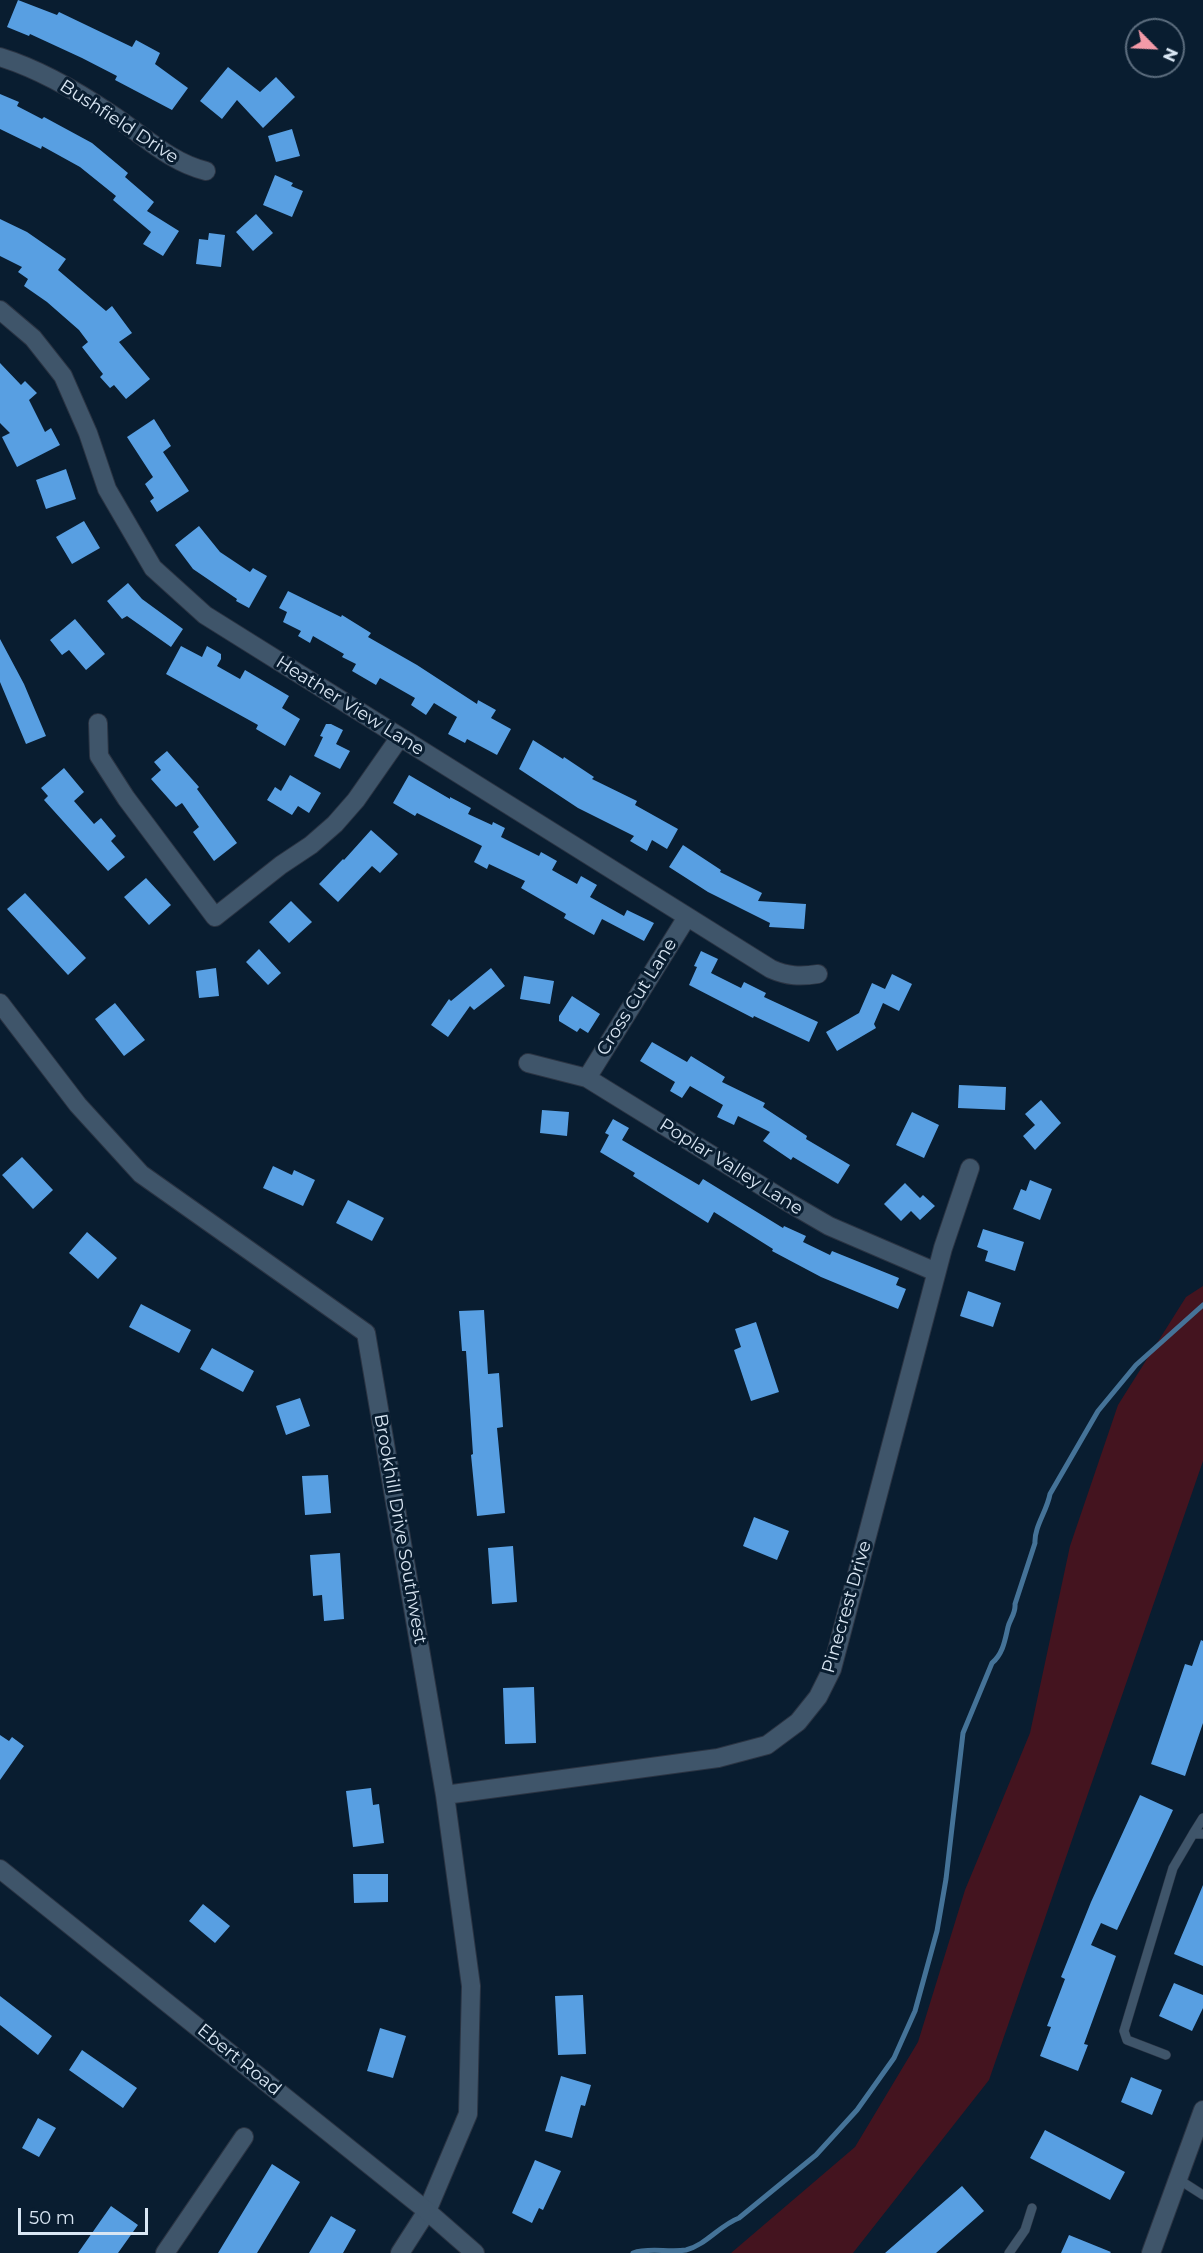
<!DOCTYPE html>
<style>
body{margin:0}
#map{position:relative;width:1203px;height:2253px;overflow:hidden;background:#091d30;font-family:Montserrat,sans-serif}
canvas{display:block}
.north{position:absolute;left:1125px;top:18px;width:60px;height:60px;box-sizing:border-box;background:#091d30;border:2px solid #5c6d7e;border-radius:50%;rotate:114deg;font-size:16px;font-weight:700;line-height:24px;text-align:center;color:#d9e6f3}
.north::after{content:'';display:block;margin:auto;width:21px;height:27px;background:#f39aa8;clip-path:polygon(50% 0,100% 100%,50% 72%,0 100%)}
.scale{position:absolute;left:18px;top:2208px;width:130px;height:27px;box-sizing:border-box;border:3px solid #d9e6f3;border-top:0;padding-left:8px;font-size:18px;line-height:21px;white-space:nowrap;color:#d9e6f3;-webkit-text-stroke:4px #091d30;paint-order:stroke}
</style>
<div id="map">
<canvas width="1203" height="2253"></canvas>
<div class="north">N</div>
<div class="scale">50 m</div>
</div>
<script>
const context = document.querySelector('canvas').getContext('2d');
context.lineJoin = 'round';
function fillPath(path, color) {
  context.fillStyle = color;
  context.fill(path, 'evenodd');
}
function stroke(path, color, width, dash) {
  context.strokeStyle = color;
  context.lineWidth = width;
  context.lineCap = dash ? 'butt' : 'round';
  context.setLineDash(dash || []);
  context.stroke(path);
}
function drawText(font, color, halo, rows, align = 'center') {
  context.font = font + ' Montserrat,sans-serif';
  context.lineWidth = 6;
  context.setLineDash([]);
  context.textBaseline = 'middle';
  context.strokeStyle = halo;
  context.fillStyle = color;
  for (const [text, x, y, turn = 0] of rows) {
    context.save();
    context.translate(x, y);
    context.rotate((+turn || 0) * Math.PI / 180);
    context.textAlign = isNaN(turn) ? turn : align;
    if (halo) context.strokeText(text, 0, 0);
    context.fillText(text, 0, 0);
    context.restore();
  }
}
fillPath(new Path2D(`
 M 1203,1286 L 1203,1461 L 989,2080 L 853,2253 L 731,2253 L 855,2147 L 918,2042 L 965,1890 L 1030,1733 L 1070,1546 L 1118,1405 L 1186,1297 Z`), '#44141f');
stroke(new Path2D(`
 M 633,2253 C 649,2247 669,2253 686,2250 C 706,2245 720,2225 739,2218 L 816,2155 L 857,2110 L 894,2058 L 915,2011 L 937,1931 L 946,1879 L 963,1733 L 992,1663 C 1003,1654 1005,1640 1008,1627 C 1010,1619 1016,1613 1015,1604 L 1035,1543 C 1034,1527 1047,1511 1050,1494 L 1098,1411 L 1136,1365 L 1203,1305`), '#457398', 5);
fillPath(new Path2D(`
 M 18,0 L 57,15 L 59,12 L 132,47 L 136,40 L 160,53 L 155,64 L 188,88 L 172,110 L 115,80 L 117,76 L 82,58 L 30,34 L 29,36 L 7,27 Z
 M 228,67 L 260,92 L 276,77 L 295,97 L 263,128 L 237,100 L 222,119 L 200,101 Z
 M 0,94 L 19,102 L 17,106 L 42,119 L 44,117 L 92,143 L 128,173 L 125,177 L 154,202 L 147,211 L 179,231 L 163,256 L 143,244 L 151,232 L 113,200 L 116,196 L 80,167 L 42,146 L 41,149 L 0,129 Z
 M 292,129 L 300,156 L 276,162 L 268,136 Z
 M 275,175 L 293,183 L 291,186 L 303,191 L 292,217 L 263,205 Z
 M 256,214 L 273,233 L 253,251 L 236,232 Z
 M 0,219 L 27,232 L 66,259 L 58,270 L 106,311 L 112,306 L 132,333 L 119,342 L 150,379 L 126,399 L 114,385 L 110,388 L 100,377 L 103,374 L 82,347 L 88,342 L 79,330 L 47,302 L 24,286 L 28,279 L 18,272 L 22,267 L 0,256 Z
 M 209,233 L 225,235 L 221,267 L 196,264 L 199,239 L 208,240 Z
 M 0,363 L 21,385 L 25,381 L 37,393 L 29,400 L 45,432 L 51,428 L 60,445 L 17,467 L 2,437 L 10,433 L 0,423 Z
 M 154,419 L 171,446 L 163,452 L 189,491 L 157,512 L 150,501 L 154,498 L 145,484 L 153,477 L 127,437 Z
 M 66,469 L 76,499 L 46,509 L 36,480 Z
 M 84,521 L 100,548 L 72,564 L 56,537 Z
 M 199,526 L 220,552 L 250,572 L 253,568 L 267,576 L 249,608 L 236,601 L 237,599 L 193,569 L 175,545 Z
 M 128,583 L 142,599 L 183,629 L 171,647 L 127,616 L 122,619 L 107,601 Z
 M 288,591 L 341,617 L 342,615 L 371,633 L 368,637 L 417,665 L 477,704 L 478,700 L 496,710 L 491,718 L 511,729 L 497,755 L 467,739 L 465,743 L 448,734 L 457,717 L 434,703 L 426,715 L 411,705 L 415,698 L 380,678 L 376,685 L 352,671 L 356,664 L 342,657 L 344,654 L 313,636 L 310,643 L 298,636 L 301,631 L 283,622 L 287,612 L 279,608 Z
 M 75,619 L 105,654 L 86,670 L 69,650 L 62,655 L 50,640 Z
 M 0,639 L 24,684 L 46,736 L 26,744 L 0,682 Z
 M 181,646 L 202,657 L 207,646 L 221,654 L 221,659 L 217,666 L 240,679 L 245,670 L 289,696 L 282,708 L 300,719 L 285,746 L 256,729 L 258,725 L 166,674 Z
 M 326,724 L 331,724 L 343,730 L 336,744 L 350,751 L 340,769 L 314,756 L 323,737 L 320,736 Z
 M 533,740 L 563,759 L 564,757 L 594,777 L 592,779 L 637,801 L 635,805 L 678,829 L 667,849 L 652,840 L 647,851 L 630,841 L 634,836 L 578,808 L 519,769 Z
 M 167,751 L 199,787 L 197,789 L 237,843 L 214,861 L 193,832 L 199,827 L 182,803 L 176,807 L 151,779 L 161,770 L 154,762 Z
 M 64,768 L 84,792 L 74,801 L 94,824 L 101,818 L 116,836 L 111,841 L 125,857 L 108,871 L 44,800 L 48,796 L 41,788 Z
 M 290,775 L 321,793 L 309,813 L 298,806 L 292,815 L 267,800 L 275,787 L 281,791 Z
 M 409,775 L 450,799 L 450,797 L 471,808 L 468,814 L 492,825 L 493,822 L 505,828 L 501,837 L 539,856 L 541,852 L 557,861 L 552,870 L 577,884 L 581,876 L 597,885 L 590,897 L 624,916 L 627,910 L 654,923 L 644,941 L 602,919 L 594,935 L 564,918 L 566,914 L 521,888 L 525,881 L 489,864 L 487,869 L 474,862 L 482,846 L 417,813 L 415,816 L 393,803 Z
 M 371,830 L 398,854 L 380,873 L 372,866 L 338,902 L 319,884 L 343,859 L 344,860 Z
 M 683,845 L 721,870 L 720,872 L 762,893 L 758,901 L 806,904 L 804,929 L 769,927 L 770,923 L 708,892 L 669,867 Z
 M 146,878 L 171,905 L 149,925 L 124,897 Z
 M 25,893 L 86,958 L 68,975 L 7,909 Z
 M 291,901 L 312,922 L 289,943 L 269,922 Z
 M 259,949 L 281,973 L 268,985 L 246,962 Z
 M 701,951 L 718,959 L 711,973 L 741,988 L 744,982 L 766,993 L 764,997 L 818,1022 L 809,1042 L 754,1016 L 753,1018 L 689,985 L 697,967 L 694,966 Z
 M 216,968 L 219,996 L 199,998 L 196,971 Z
 M 491,968 L 505,986 L 474,1010 L 470,1006 L 448,1037 L 431,1025 L 449,999 L 451,1001 Z
 M 892,974 L 912,984 L 899,1011 L 883,1003 L 874,1024 L 876,1028 L 837,1051 L 826,1032 L 859,1013 L 872,983 L 885,989 Z
 M 524,976 L 554,981 L 550,1004 L 520,999 Z
 M 572,996 L 600,1014 L 588,1033 L 580,1028 L 577,1032 L 559,1021 L 559,1016 Z
 M 115,1003 L 145,1040 L 124,1056 L 95,1019 Z
 M 652,1042 L 687,1062 L 691,1056 L 725,1077 L 722,1082 L 765,1103 L 763,1107 L 807,1136 L 806,1139 L 850,1165 L 838,1184 L 793,1157 L 791,1160 L 763,1141 L 770,1132 L 738,1116 L 734,1125 L 717,1117 L 723,1105 L 690,1086 L 682,1098 L 670,1091 L 675,1082 L 640,1061 Z
 M 959,1085 L 1006,1087 L 1005,1110 L 958,1108 Z
 M 1041,1100 L 1061,1123 L 1035,1150 L 1023,1136 L 1035,1125 L 1025,1114 Z
 M 542,1110 L 569,1112 L 567,1136 L 540,1133 Z
 M 912,1112 L 939,1125 L 924,1158 L 896,1145 Z
 M 613,1119 L 629,1128 L 622,1140 L 699,1185 L 703,1179 L 783,1228 L 784,1226 L 806,1236 L 803,1242 L 830,1255 L 832,1251 L 899,1278 L 896,1285 L 906,1289 L 898,1309 L 821,1277 L 772,1251 L 773,1249 L 714,1212 L 708,1223 L 633,1176 L 635,1173 L 600,1152 L 609,1135 L 605,1133 Z
 M 22,1157 L 53,1190 L 33,1209 L 2,1175 Z
 M 273,1166 L 292,1175 L 294,1170 L 315,1180 L 303,1206 L 263,1188 Z
 M 1030,1180 L 1052,1189 L 1040,1220 L 1013,1209 L 1021,1189 L 1026,1191 Z
 M 905,1183 L 920,1198 L 923,1195 L 935,1206 L 920,1220 L 911,1211 L 901,1221 L 884,1204 Z
 M 348,1200 L 384,1218 L 372,1241 L 336,1223 Z
 M 983,1229 L 1024,1242 L 1015,1271 L 985,1261 L 988,1251 L 977,1247 Z
 M 87,1232 L 117,1258 L 98,1279 L 69,1253 Z
 M 968,1291 L 1001,1303 L 993,1327 L 960,1316 Z
 M 141,1304 L 191,1330 L 179,1353 L 129,1327 Z
 M 484,1310 L 488,1374 L 499,1373 L 503,1427 L 497,1428 L 505,1513 L 477,1516 L 471,1455 L 473,1454 L 466,1351 L 462,1351 L 459,1311 Z
 M 756,1322 L 779,1392 L 751,1401 L 734,1350 L 741,1347 L 735,1329 Z
 M 212,1348 L 254,1371 L 243,1392 L 200,1369 Z
 M 300,1398 L 310,1426 L 286,1435 L 276,1406 Z
 M 328,1475 L 331,1513 L 305,1515 L 302,1476 Z
 M 754,1517 L 789,1531 L 777,1560 L 743,1546 Z
 M 513,1546 L 517,1602 L 492,1604 L 488,1548 Z
 M 340,1553 L 344,1619 L 324,1621 L 322,1595 L 313,1596 L 310,1555 Z
 M 1201,1640 L 1203,1641 L 1203,1723 L 1185,1776 L 1151,1764 L 1185,1664 L 1192,1666 Z
 M 534,1687 L 536,1743 L 505,1744 L 503,1688 Z
 M 0,1735 L 9,1741 L 12,1737 L 24,1746 L 0,1780 Z
 M 371,1788 L 373,1805 L 379,1804 L 384,1843 L 353,1847 L 346,1791 Z
 M 1140,1795 L 1173,1810 L 1117,1930 L 1101,1923 L 1091,1945 L 1116,1956 L 1084,2044 L 1088,2045 L 1078,2071 L 1040,2056 L 1051,2027 L 1047,2026 L 1065,1979 L 1061,1977 L 1091,1902 Z
 M 353,1874 L 388,1874 L 388,1902 L 354,1903 Z
 M 1203,1885 L 1203,1966 L 1174,1954 Z
 M 203,1904 L 230,1926 L 215,1943 L 189,1921 Z
 M 1174,1983 L 1203,1995 L 1203,2008 L 1192,2031 L 1159,2016 Z
 M 583,1995 L 586,2054 L 558,2055 L 555,1996 Z
 M 0,1996 L 52,2036 L 38,2055 L 0,2025 Z
 M 380,2028 L 406,2036 L 393,2078 L 367,2071 Z
 M 82,2050 L 137,2088 L 123,2108 L 69,2070 Z
 M 561,2076 L 591,2085 L 585,2106 L 581,2105 L 572,2138 L 545,2131 Z
 M 1131,2077 L 1162,2090 L 1152,2115 L 1121,2102 Z
 M 38,2118 L 56,2128 L 39,2157 L 22,2148 Z
 M 1045,2130 L 1125,2172 L 1110,2200 L 1030,2158 Z
 M 535,2160 L 561,2171 L 543,2210 L 539,2208 L 532,2223 L 512,2213 Z
 M 272,2164 L 300,2182 L 257,2253 L 218,2253 Z
 M 962,2186 L 984,2211 L 936,2253 L 885,2253 Z
 M 111,2206 L 138,2225 L 118,2253 L 78,2253 Z
 M 331,2216 L 356,2230 L 343,2253 L 309,2253 Z
 M 1069,2235 L 1111,2252 L 1110,2253 L 1061,2253 Z`), '#589fe2');
const lane = new Path2D(`
 M 1193,1834 L 1203,1818
 M 1166,2055 L 1127,2040 L 1124,2031 L 1173,1868 L 1193,1834 L 1203,1834
 M 1178,2179 L 1203,2195
 M 1009,2253 L 1025,2230 L 1032,2208`);
const street = new Path2D(`
 M 0,57 C 39,69 77,91 111,114 C 142,134 169,162 206,171
 M 0,310 L 33,338 L 63,376 L 88,433 L 107,489 L 153,568 L 205,615 L 771,969 C 787,976 800,977 818,974
 M 98,723 L 99,756 L 126,798 L 215,917 L 281,865 L 311,845 L 335,824 L 356,800 L 400,737
 M 0,1003 L 78,1105 L 141,1174 L 366,1333 L 445,1795 L 471,1986 L 468,2114 L 427,2211 L 400,2253
 M 528,1063 L 587,1078 L 786,1201 L 829,1226 L 936,1272
 M 587,1078 L 687,917
 M 445,1795 L 718,1758 L 767,1745 L 798,1722 L 818,1697 L 832,1669 L 943,1248 L 970,1168
 M 165,2253 L 244,2137
 M 1151,2253 L 1203,2110`);
const secondary = new Path2D(`
 M 0,1869 L 427,2211 L 475,2253`);
stroke(lane, '#2b3443', 10);
stroke(street, '#2b3443', 20);
stroke(secondary, '#2b3443', 20);
stroke(lane, '#3f556a', 9);
stroke(street, '#3f556a', 18);
stroke(secondary, '#3f556a', 18);
drawText('18px', '#d9e6f3', '#091d30', [
 ["Bushfield Drive",119,122,33],
 ["Heather View Lane",350,706,32],
 ["Cross Cut Lane",637,997,-58],
 ["Poplar Valley Lane",731,1167,32],
 ["Brookhill Drive Southwest",400,1529,80],
 ["Pinecrest Drive",847,1607,-74],
 ["Ebert Road",239,2060,39]
]);
</script>
